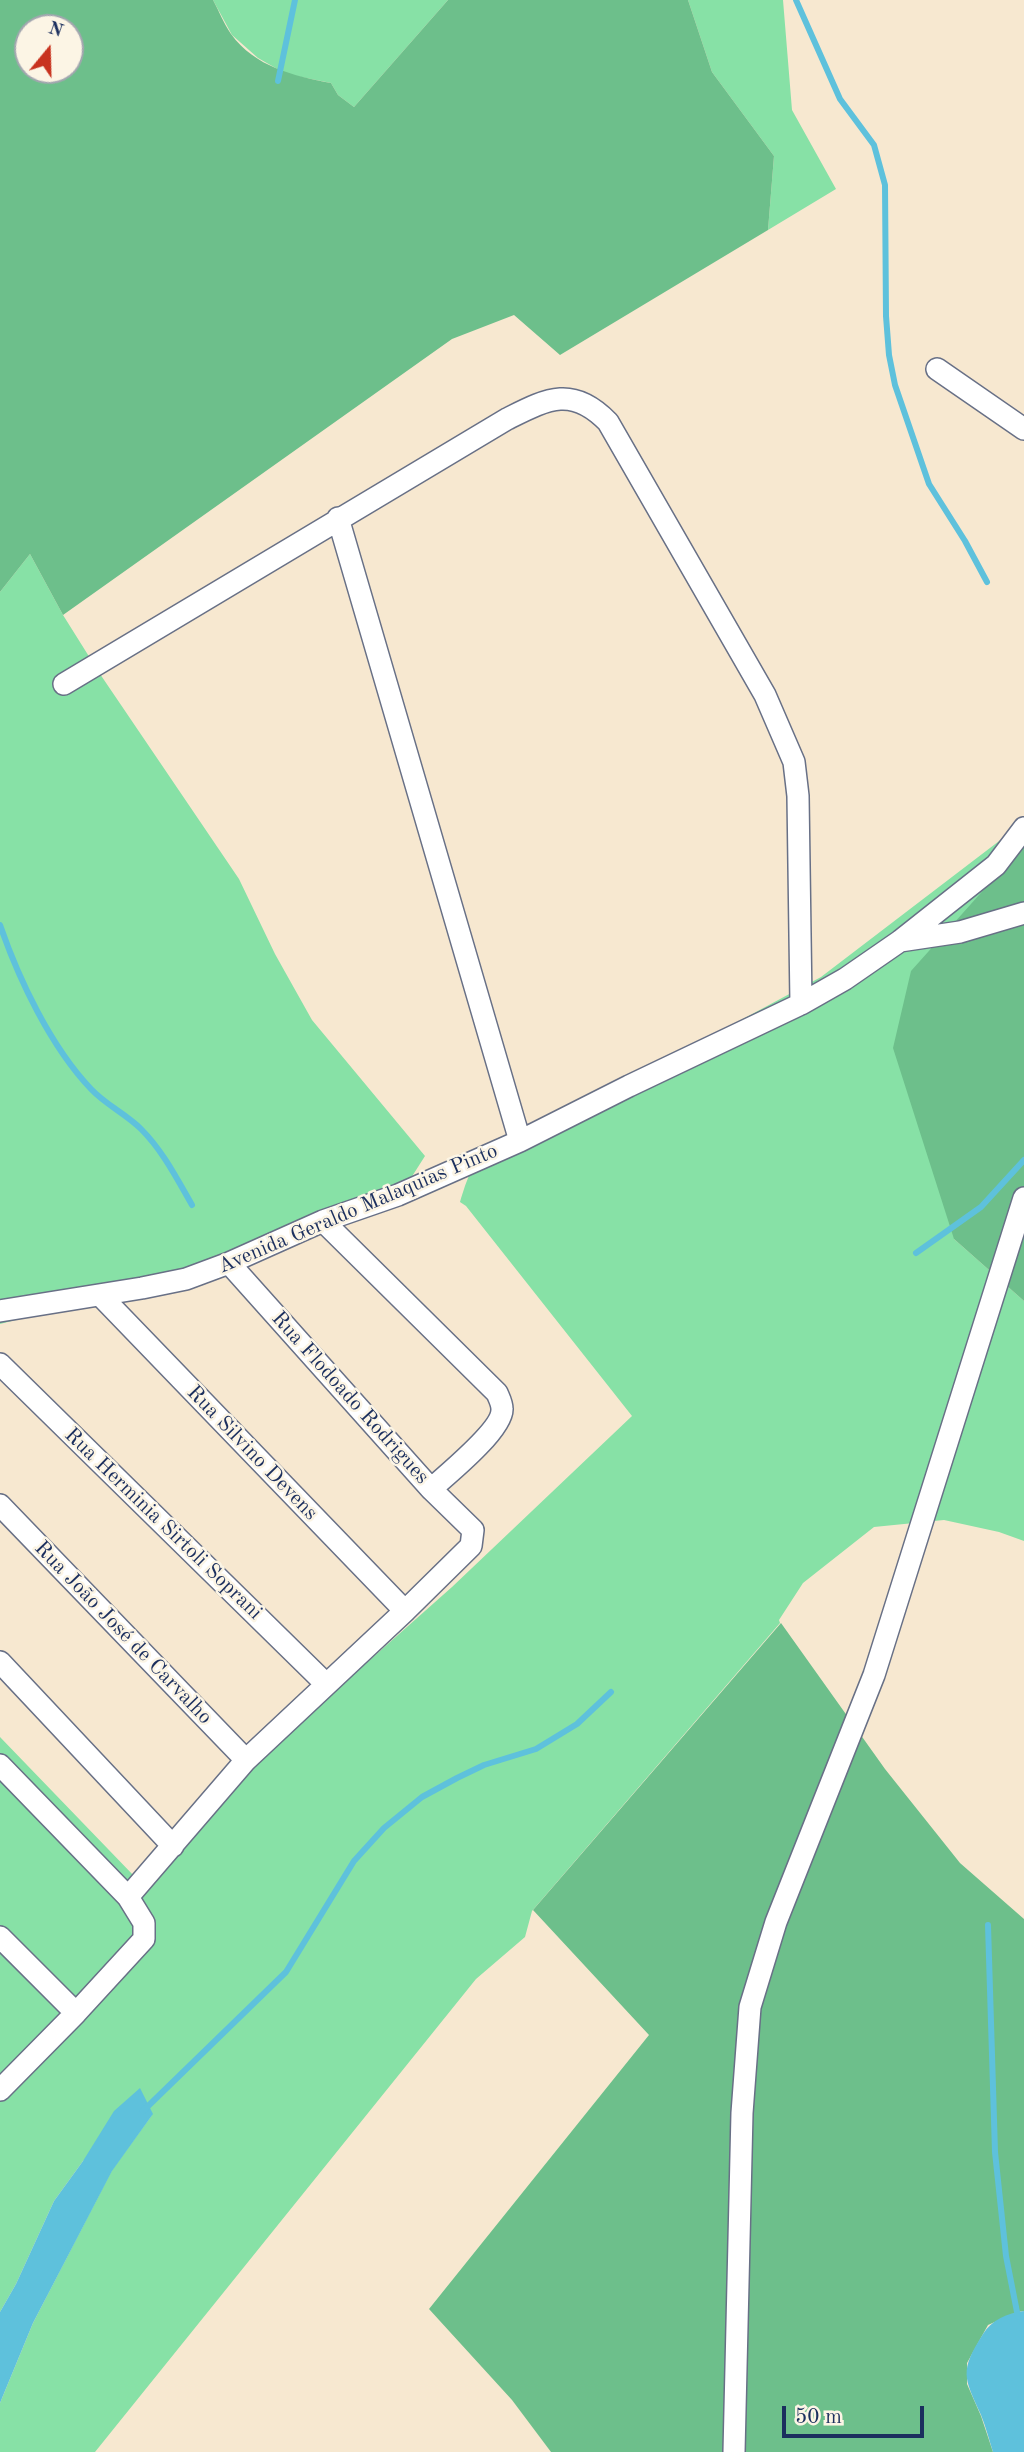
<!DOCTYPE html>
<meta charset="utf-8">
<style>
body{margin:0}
#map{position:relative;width:1024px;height:2452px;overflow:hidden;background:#f7e8d0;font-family:"Old Standard TT",serif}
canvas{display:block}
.north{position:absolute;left:14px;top:14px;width:70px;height:70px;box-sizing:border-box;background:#fcf5e5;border:2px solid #a2a6af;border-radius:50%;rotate:19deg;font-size:19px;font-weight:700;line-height:28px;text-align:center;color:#1b2f5e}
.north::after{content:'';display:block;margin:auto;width:24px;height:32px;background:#c8321e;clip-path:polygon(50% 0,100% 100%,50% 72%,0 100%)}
.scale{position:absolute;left:782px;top:2406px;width:142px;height:32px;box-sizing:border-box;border:4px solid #1b2f5e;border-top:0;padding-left:9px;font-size:21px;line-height:24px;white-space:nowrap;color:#1b2f5e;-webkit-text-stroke:5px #fcf5e5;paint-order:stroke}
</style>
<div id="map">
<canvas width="1024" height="2452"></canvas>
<div class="north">N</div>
<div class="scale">50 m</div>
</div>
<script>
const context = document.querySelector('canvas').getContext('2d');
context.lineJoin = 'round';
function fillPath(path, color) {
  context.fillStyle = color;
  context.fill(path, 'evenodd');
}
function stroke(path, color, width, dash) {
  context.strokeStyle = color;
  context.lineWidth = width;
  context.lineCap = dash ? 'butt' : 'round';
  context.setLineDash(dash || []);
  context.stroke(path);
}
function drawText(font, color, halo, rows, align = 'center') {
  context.font = font + ' "Old Standard TT",serif';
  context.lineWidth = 5;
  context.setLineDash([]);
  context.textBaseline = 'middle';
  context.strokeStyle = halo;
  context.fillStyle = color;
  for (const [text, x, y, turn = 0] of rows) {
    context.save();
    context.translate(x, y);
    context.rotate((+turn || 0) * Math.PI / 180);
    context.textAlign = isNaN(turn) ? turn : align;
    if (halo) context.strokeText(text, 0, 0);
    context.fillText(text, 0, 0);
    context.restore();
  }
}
fillPath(new Path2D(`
 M 213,0 L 448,0 L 354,107 L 338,95 L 331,83 L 286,74 L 258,58 L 232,35 Z
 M 688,0 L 783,0 L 792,110 L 836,189 L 768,230 L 774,156 L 712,72 Z
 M 30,554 L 63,615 L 100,674 L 239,879 L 275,954 L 312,1020 L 425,1156 L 397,1200 L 59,1309 L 0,1324 L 0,592 Z
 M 1024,822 L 954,1239 L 1024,1301 L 1024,1541 L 999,1532 L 944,1520 L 874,1527 L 803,1583 L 779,1620 L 780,1623 L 532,1911 L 525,1937 L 476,1979 L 95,2452 L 0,2452 L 0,2403 L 33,2323 L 112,2170 L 152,2115 L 83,2161 L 54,2201 L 16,2284 L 0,2312 L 0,1737 L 135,1877 L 220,1793 L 452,1587 L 632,1416 L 466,1206 L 460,1202 C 467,1180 472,1157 497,1151 L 821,977 Z`), '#87e1a6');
fillPath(new Path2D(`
 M 0,0 L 213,0 C 219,11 224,24 231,34 C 255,67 294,76 331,83 L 338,95 L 354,107 L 448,0 L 688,0 L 712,72 L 774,156 L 768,230 L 560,355 L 514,315 L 452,339 L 63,615 L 30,554 L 0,592 ZM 28,28 L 70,28 L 70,70 L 28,70 Z
 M 1024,833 L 1024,1301 L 954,1239 L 893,1048 L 911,971 L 1013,857 Z
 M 781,1623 L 885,1769 L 960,1863 L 1024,1919 L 1024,2311 L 1017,2312 L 988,2325 L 967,2363 L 967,2384 L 981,2416 L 993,2452 L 551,2452 L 512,2400 L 429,2309 L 649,2035 L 533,1910 Z`), '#6dbf8b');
fillPath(new Path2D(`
 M 140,2088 L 153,2114 L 112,2171 L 33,2323 L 0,2403 L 0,2312 L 16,2284 L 54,2201 L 83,2161 L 114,2111 Z
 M 1024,2311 L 1024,2452 L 993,2452 C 989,2440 986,2427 981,2415 C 964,2377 959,2372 983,2334 C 992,2320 1007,2313 1024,2311 Z`), '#5ec1dc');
stroke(new Path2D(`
 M 796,0 L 840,99 L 874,145 L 885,185 L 886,316 L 889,355 L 895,385 L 929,484 L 965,541 L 987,582
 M 278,81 L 295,0
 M 0,925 C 19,980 51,1047 91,1089 C 106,1105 126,1114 141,1129 C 163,1151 177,1179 192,1205
 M 916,1253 L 981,1207 L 1024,1160
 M 988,1925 L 995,2152 L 1006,2256 L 1018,2317
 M 143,2111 L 286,1972 L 354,1861 L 384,1828 L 422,1797 L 457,1778 L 484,1765 L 536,1749 L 577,1724 L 611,1692`), '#5ec1dc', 6);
const minor = new Path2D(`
 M 937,369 L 1024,429
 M 338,518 L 520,1141
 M 64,684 L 507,419 C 547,399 572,385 608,422 L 765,695 L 794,762 L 798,796 L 801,1004
 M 900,941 L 960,932 L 1024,913
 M 323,1221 L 497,1393 C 499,1398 502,1403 502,1409 C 503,1429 448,1474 431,1489
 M 100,1295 L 405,1611
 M 0,1311 L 142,1288 L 186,1279 L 229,1263 L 323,1221 L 398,1195 L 520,1141 L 629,1086 L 801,1004 L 845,979 L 900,941 L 996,865 L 1024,828
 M 0,1364 L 326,1684
 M 0,1505 L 246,1760
 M 0,1662 L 173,1846
 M 0,1765 L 128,1897 L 144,1923 L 144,1939 L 76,2013 L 0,2090
 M 128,1897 L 246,1760 L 405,1611 L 471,1546 L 473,1530 L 431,1489 L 229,1263
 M 0,1937 L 76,2013
 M 734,2452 L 742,2113 L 750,2007 L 776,1922 L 874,1675 L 1024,1198`);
stroke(minor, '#687086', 24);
stroke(minor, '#fff', 21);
drawText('21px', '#1b2f5e', '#fcf5e5', [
 ["Avenida Geraldo Malaquias Pinto",358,1209,-23],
 ["Rua Flodoado Rodrigues",350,1398,48],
 ["Rua Silvino Devens",252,1453,46],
 ["Rua Herminia Sirtoli Soprani",163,1524,44],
 ["Rua João José de Carvalho",123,1633,46]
]);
</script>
